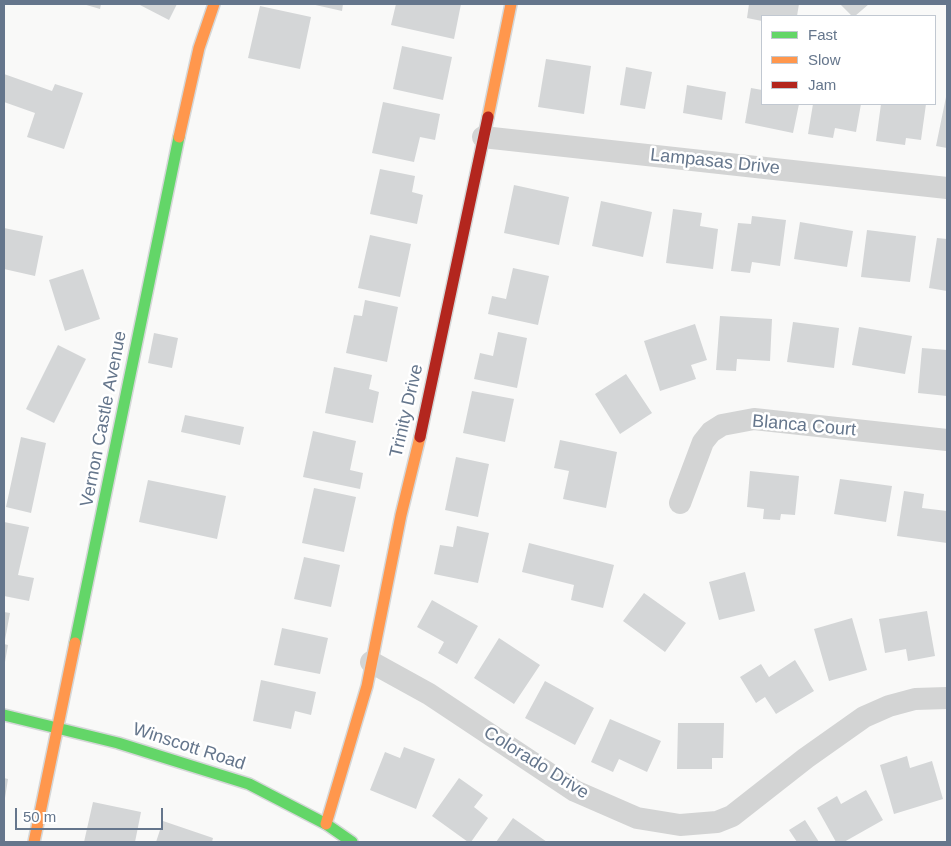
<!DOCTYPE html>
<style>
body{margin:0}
#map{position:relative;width:951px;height:846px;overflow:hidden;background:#f9f9f8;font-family:Arial,sans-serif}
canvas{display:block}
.frame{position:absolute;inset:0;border:5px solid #65768c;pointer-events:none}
.legend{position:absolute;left:761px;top:15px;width:175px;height:90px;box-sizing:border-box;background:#fff;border:1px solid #c1c8d1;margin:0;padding:6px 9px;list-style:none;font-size:15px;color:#65768c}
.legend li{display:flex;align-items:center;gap:10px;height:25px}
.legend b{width:25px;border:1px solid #c1c8d1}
.scale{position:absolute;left:15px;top:808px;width:148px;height:22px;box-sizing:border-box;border:2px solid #65768c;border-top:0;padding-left:6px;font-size:15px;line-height:18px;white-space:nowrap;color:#65768c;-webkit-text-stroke:4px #fff;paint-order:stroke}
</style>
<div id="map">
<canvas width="951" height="846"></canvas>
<div class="frame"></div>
<ul class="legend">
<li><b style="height:6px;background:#63d668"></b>Fast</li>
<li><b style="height:6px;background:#ff974d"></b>Slow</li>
<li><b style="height:6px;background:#b3261e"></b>Jam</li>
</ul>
<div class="scale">50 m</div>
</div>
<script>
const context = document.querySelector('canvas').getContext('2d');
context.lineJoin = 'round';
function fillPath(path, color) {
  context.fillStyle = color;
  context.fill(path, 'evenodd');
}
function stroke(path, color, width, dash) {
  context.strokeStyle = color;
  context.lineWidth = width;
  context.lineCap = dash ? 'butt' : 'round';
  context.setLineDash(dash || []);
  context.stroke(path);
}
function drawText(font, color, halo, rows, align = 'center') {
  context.font = font + ' Arial,sans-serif';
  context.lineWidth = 5;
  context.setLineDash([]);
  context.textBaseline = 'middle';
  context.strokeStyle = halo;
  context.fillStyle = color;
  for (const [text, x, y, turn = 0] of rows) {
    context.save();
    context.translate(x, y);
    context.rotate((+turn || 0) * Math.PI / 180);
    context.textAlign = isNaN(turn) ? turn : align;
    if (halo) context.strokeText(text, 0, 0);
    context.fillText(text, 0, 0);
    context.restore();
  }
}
fillPath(new Path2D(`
 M 83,4 L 101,4 L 100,9 Z
 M 138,4 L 177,4 L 169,20 Z
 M 311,4 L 343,4 L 342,11 Z
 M 396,4 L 461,4 L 454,39 L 391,25 Z
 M 749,4 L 799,4 L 797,16 L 762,16 L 762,21 L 747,18 Z
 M 840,4 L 869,4 L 855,16 L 852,16 Z
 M 260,6 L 311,17 L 300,69 L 248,58 Z
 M 402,46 L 452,57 L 443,100 L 393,89 Z
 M 546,59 L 591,66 L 584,114 L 538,107 Z
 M 626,67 L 652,72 L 645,109 L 620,105 Z
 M 4,74 L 52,91 L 55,84 L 83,93 L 64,149 L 27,137 L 35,113 L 4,102 Z
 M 687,85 L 726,92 L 722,120 L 683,113 Z
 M 751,88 L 762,90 L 762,104 L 799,104 L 793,133 L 745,123 Z
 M 946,97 L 947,97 L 947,148 L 936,146 Z
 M 383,102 L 440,114 L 435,140 L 420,137 L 414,162 L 372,153 Z
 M 813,104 L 861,104 L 856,132 L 835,128 L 833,138 L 808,134 Z
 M 881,104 L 926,104 L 921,140 L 906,138 L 905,145 L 876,141 Z
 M 380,169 L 415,176 L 412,192 L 423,195 L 417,224 L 370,214 Z
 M 514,185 L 569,197 L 559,245 L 504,233 Z
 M 601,201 L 652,212 L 643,257 L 592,246 Z
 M 673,209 L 702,213 L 700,226 L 718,229 L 713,269 L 666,263 Z
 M 752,216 L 786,220 L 780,266 L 752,262 L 750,273 L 731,271 L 738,223 L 751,224 Z
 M 800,222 L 853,231 L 847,267 L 794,259 Z
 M 4,228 L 43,236 L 35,276 L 4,269 Z
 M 867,230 L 916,236 L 910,282 L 861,277 Z
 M 370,235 L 411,244 L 400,297 L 358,288 Z
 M 937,238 L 947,239 L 947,291 L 929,288 Z
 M 513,268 L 549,276 L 538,325 L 488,314 L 492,296 L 506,299 Z
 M 83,269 L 100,319 L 65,331 L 49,280 Z
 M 365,300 L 398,307 L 387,362 L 346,353 L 354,315 L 362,316 Z
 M 720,316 L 772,319 L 770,361 L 737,359 L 736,371 L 716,370 Z
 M 793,322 L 839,328 L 834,368 L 787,362 Z
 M 695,324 L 707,360 L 691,365 L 696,379 L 660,391 L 644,341 Z
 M 859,327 L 912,336 L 905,374 L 852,365 Z
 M 498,332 L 527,338 L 517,388 L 474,379 L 480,353 L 493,356 Z
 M 154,333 L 178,338 L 172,368 L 148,363 Z
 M 58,345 L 86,359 L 54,423 L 26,409 Z
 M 922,348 L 947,350 L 947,396 L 918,393 Z
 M 334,367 L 372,375 L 369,389 L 379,392 L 373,423 L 325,413 Z
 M 626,374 L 652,413 L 620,434 L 595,394 Z
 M 472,391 L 514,399 L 505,442 L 463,433 Z
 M 185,415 L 244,427 L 240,445 L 181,432 Z
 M 313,431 L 356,441 L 350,470 L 363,473 L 360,489 L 303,477 Z
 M 21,437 L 46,443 L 31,513 L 6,507 Z
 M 560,440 L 617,452 L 606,508 L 563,499 L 569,471 L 554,468 Z
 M 456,457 L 489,464 L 478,517 L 445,510 Z
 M 750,471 L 799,476 L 795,515 L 781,514 L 780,520 L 763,519 L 764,509 L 747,507 Z
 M 840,479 L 892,486 L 886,522 L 834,514 Z
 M 148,480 L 226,496 L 217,539 L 139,522 Z
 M 314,488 L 356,497 L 344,552 L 302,543 Z
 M 904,491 L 924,494 L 922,508 L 947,511 L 947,543 L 897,536 Z
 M 4,522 L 29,527 L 18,575 L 34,578 L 29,601 L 4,596 Z
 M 457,526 L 489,533 L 478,583 L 434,574 L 440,545 L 453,547 Z
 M 529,543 L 614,565 L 603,608 L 571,600 L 574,585 L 522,572 Z
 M 304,557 L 340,565 L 331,607 L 294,599 Z
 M 745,572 L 755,611 L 719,620 L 709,582 Z
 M 644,593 L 686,623 L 665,652 L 623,621 Z
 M 432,600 L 478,626 L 457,664 L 438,653 L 444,642 L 417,627 Z
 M 927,611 L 935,656 L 908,661 L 906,649 L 885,653 L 879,619 Z
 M 4,612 L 10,613 L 5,640 L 4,640 Z
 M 852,618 L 867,670 L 829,681 L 814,629 Z
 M 282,628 L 328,638 L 320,674 L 274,665 Z
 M 499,638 L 540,665 L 514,704 L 474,678 Z
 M 4,644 L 8,645 L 5,662 L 4,662 Z
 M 795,660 L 814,691 L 776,714 L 765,697 L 756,703 L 740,677 L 761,664 L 769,677 Z
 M 261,680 L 316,692 L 311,715 L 295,711 L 291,729 L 253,721 Z
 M 545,681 L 594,708 L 575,745 L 525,718 Z
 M 610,719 L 661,741 L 647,772 L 619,759 L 613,772 L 591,762 Z
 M 678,723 L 724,723 L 723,758 L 712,758 L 712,769 L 677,769 Z
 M 404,747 L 435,759 L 416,809 L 370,790 L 385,752 L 400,758 Z
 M 907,756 L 910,768 L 932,761 L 943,799 L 894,814 L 880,765 Z
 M 4,778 L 8,779 L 5,798 L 4,798 Z
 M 459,778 L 483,795 L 474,807 L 488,818 L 471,842 L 468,842 L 432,816 Z
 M 866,790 L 883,820 L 844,842 L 836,842 L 817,808 L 837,796 L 841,804 Z
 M 93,802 L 141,812 L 135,842 L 84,842 Z
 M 513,818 L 547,842 L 496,842 Z
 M 805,820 L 819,842 L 797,842 L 789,830 Z
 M 163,821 L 213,838 L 212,842 L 156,842 Z`), '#d4d6d7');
const fast = new Path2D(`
 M 75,643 L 179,137
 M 4,715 L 118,743 L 249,784 L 326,824 L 352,842`);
const slow = new Path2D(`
 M 488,117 L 511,4
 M 179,137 L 199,48 L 214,4
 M 326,824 L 367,686 L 401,515 L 420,437
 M 34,842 L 75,643`);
const jam = new Path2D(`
 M 420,437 L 488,117`);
stroke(fast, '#d5d7d8', 14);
stroke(slow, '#d5d7d8', 14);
stroke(jam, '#d5d7d8', 14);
stroke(new Path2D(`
 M 483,137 L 947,188
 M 680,503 L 703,442 L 711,432 L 722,425 L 754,419 L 947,440
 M 371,662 L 429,694 L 575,791 L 637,818 L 680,825 L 717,822 L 732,816 L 806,758 L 864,717 L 889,706 L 915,699 L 947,698`), '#d3d4d4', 22);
stroke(fast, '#63d668', 11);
stroke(slow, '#ff974d', 11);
stroke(jam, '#b3261e', 11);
drawText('18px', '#65768c', '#fff', [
 ["Lampasas Drive",715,162,6],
 ["Trinity Drive",407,411,-77],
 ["Vernon Castle Avenue",104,419,-79],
 ["Blanca Court",804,426,5],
 ["Winscott Road",189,747,18],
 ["Colorado Drive",536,763,32]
]);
</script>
